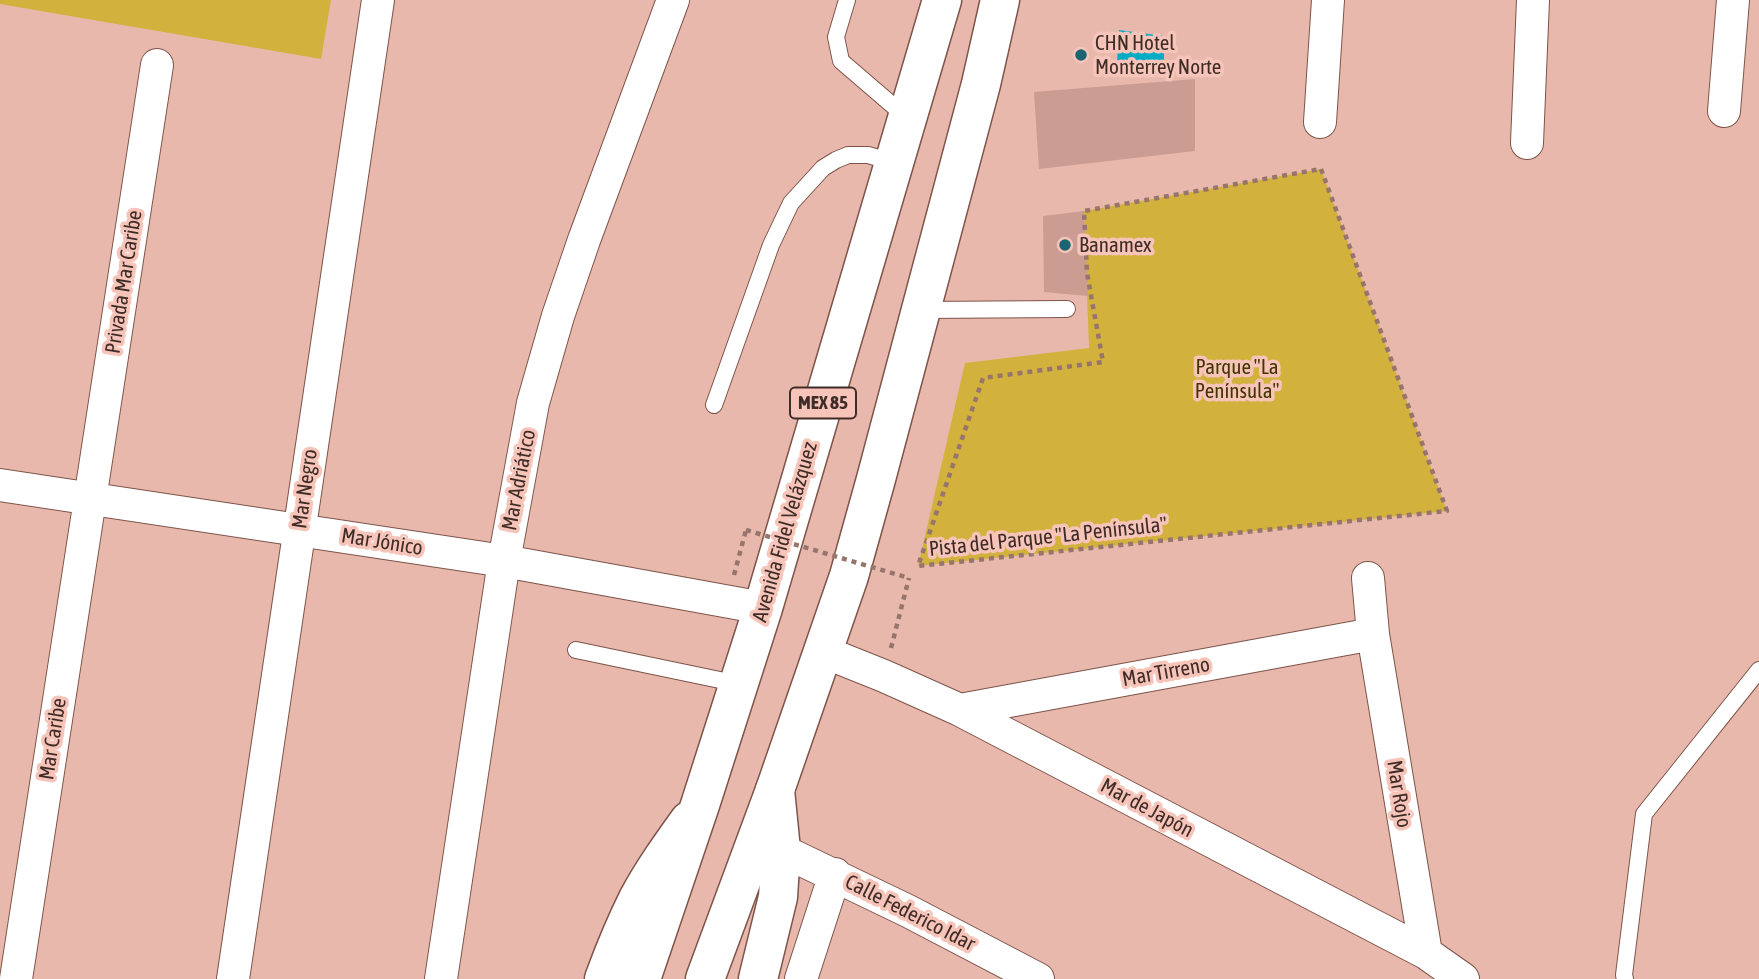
<!DOCTYPE html>
<meta charset="utf-8">
<style>
body{margin:0}
canvas{display:block;background:#e8b8ad}
</style>
<canvas width="1759" height="979"></canvas>
<script>
const context = document.querySelector('canvas').getContext('2d');
context.lineJoin = 'round';
function fillPath(path, color) {
  context.fillStyle = color;
  context.fill(path, 'evenodd');
}
function stroke(path, color, width, dash) {
  context.strokeStyle = color;
  context.lineWidth = width;
  context.lineCap = dash ? 'butt' : 'round';
  context.setLineDash(dash || []);
  context.stroke(path);
}
function drawText(font, color, halo, rows, align = 'center') {
  context.font = font + ' "Asap Condensed",sans-serif';
  context.lineWidth = 7;
  context.setLineDash([]);
  context.textBaseline = 'middle';
  context.strokeStyle = halo;
  context.fillStyle = color;
  for (const [text, x, y, turn = 0] of rows) {
    context.save();
    context.translate(x, y);
    context.rotate((+turn || 0) * Math.PI / 180);
    context.textAlign = isNaN(turn) ? turn : align;
    if (halo) context.strokeText(text, 0, 0);
    context.fillText(text, 0, 0);
    context.restore();
  }
}
fillPath(new Path2D(`
 M 0,0 L 331,0 L 321,59 L 0,4 Z
 M 1321,169 L 1447,511 L 918,566 L 965,363 L 1089,348 L 1084,211 Z`), '#d2b13d');
fillPath(new Path2D(`
 M 1119,30 L 1164,36 L 1164,66 L 1117,63 Z`), '#06abc4');
fillPath(new Path2D(`
 M 1195,79 L 1195,151 L 1039,169 L 1034,92 Z
 M 1084,211 L 1088,296 L 1044,292 L 1043,216 Z`), '#cb9c92');
const service = new Path2D(`
 M 847,0 L 836,37 L 841,61 L 905,116
 M 921,310 L 1067,309
 M 714,405 L 771,245 L 791,203 L 823,168 L 836,160 L 848,155 L 868,155 L 893,162
 M 576,650 L 739,684
 M 1625,979 L 1624,975 L 1644,814 L 1759,670`);
const minor = new Path2D(`
 M 1724,111 L 1733,0
 M 1320,122 L 1328,0
 M 1527,143 L 1533,0
 M 0,485 L 504,561 L 763,608
 M 1368,578 L 1373,634 L 1426,953
 M 824,652 L 884,676 L 960,710 L 1426,953 L 1463,979
 M 960,710 L 1373,634
 M 781,850 L 908,911 L 1038,979
 M 16,979 L 157,65
 M 233,979 L 378,0
 M 441,979 L 504,561 L 533,403 L 558,316 L 584,240 L 673,0
 M 801,979 L 835,874`);
const tertiary = new Path2D(`
 M 604,979 C 614,952 625,925 638,899 C 653,871 671,846 689,821
 M 758,979 L 778,897 L 781,850 L 775,790`);
const trunk = new Path2D(`
 M 641,979 L 700,805 L 763,608 L 942,0
 M 705,979 L 775,790 L 849,576 L 876,479 L 981,84 L 1000,0`);
stroke(service, '#7e544a', 18);
stroke(minor, '#7e544a', 34);
stroke(tertiary, '#7e544a', 41);
stroke(trunk, '#7e544a', 41);
stroke(new Path2D(`
 M 1321,169 L 1447,511 L 918,566 L 983,378 L 1103,362 L 1087,273 L 1084,211 Z
 M 734,575 L 746,530
 M 891,648 L 909,578`), '#97756c', 4.5, [5, 5]);
stroke(service, '#fff', 16);
stroke(minor, '#fff', 32);
stroke(tertiary, '#fff', 38);
stroke(trunk, '#fff', 38);
stroke(new Path2D(`
 M 746,530 L 909,578`), '#97756c', 4.5, [5, 5]);
for (const [x, y, r, color] of [
 [1081,55,7,"#1b6471"],
 [1065,245,7,"#1b6471"]
]) {
  const dot = new Path2D();
  dot.arc(x, y, r, 0, 2 * Math.PI);
  context.fillStyle = color;
  context.fill(dot);
  stroke(dot, '#f6c4b9', 2.5);
}
for (const [x, y, w] of [
 [823,403,66]
]) {
  const box = new Path2D();
  box.roundRect(x - w / 2, y - 15.5, w, 31, 5);
  context.fillStyle = '#f6c4b9';
  context.fill(box);
  stroke(box, '#3f2c27', 2);
}
drawText('bold 19px', '#3f2c27', null, [
 ["MEX 85",823,403]
]);
drawText('21px', '#3f2c27', '#f6c4b9', [
 ["CHN Hotel",1095,43],
 ["Monterrey Norte",1095,67],
 ["Banamex",1079,245]
], 'left');
drawText('21px', '#3f2c27', '#f6c4b9', [
 ["Privada Mar Caribe",124,282,-81],
 ["Mar Adriático",519,480,-79],
 ["Mar Negro",305,489,-82],
 ["Avenida Fidel Velázquez",785,532,-74],
 ["Pista del Parque \"La Península\"",1048,537,-6],
 ["Mar Jónico",382,542,9],
 ["Mar Tirreno",1166,672,-10],
 ["Mar Caribe",53,739,-81],
 ["Mar Rojo",1399,794,81],
 ["Mar de Japón",1147,808,28],
 ["Calle Federico Idar",910,913,27]
]);
drawText('21px', '#443500', '#f6c4b9', [
 ["Parque \"La",1237,367],
 ["Península\"",1237,391]
]);
</script>
